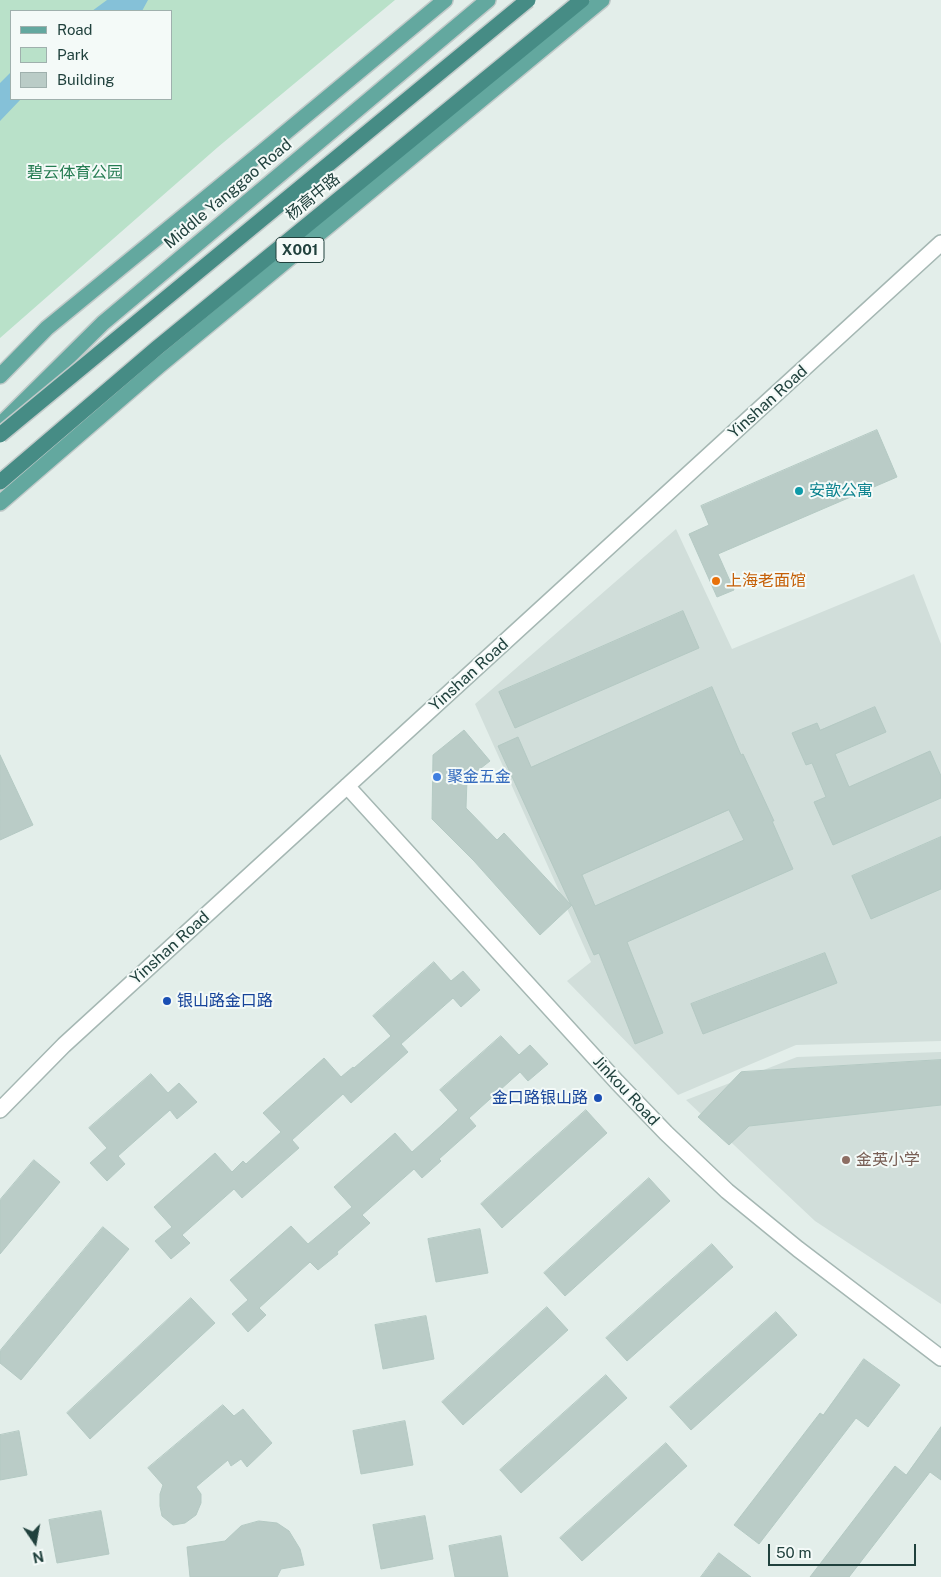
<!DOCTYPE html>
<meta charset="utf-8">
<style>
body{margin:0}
#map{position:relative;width:941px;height:1577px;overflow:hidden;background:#e3eeea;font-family:"Public Sans",sans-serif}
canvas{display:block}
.legend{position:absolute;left:10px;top:10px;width:162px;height:90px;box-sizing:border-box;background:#f4faf8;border:1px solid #9fb0ad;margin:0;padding:6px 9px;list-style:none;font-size:15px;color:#20413d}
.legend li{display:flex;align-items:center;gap:10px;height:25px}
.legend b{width:25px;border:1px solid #9fb0ad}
.north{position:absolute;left:10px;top:1517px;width:50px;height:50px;-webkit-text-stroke:4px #f4faf8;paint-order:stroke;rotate:168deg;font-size:14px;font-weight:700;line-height:20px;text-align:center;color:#20413d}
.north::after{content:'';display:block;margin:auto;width:18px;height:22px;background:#20413d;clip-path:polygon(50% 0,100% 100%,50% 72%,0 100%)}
.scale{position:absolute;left:768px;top:1544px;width:148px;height:22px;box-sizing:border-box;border:2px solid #20413d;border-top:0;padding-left:6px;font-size:15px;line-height:18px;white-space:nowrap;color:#20413d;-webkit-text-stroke:4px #f4faf8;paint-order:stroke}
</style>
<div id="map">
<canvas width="941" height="1577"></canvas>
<ul class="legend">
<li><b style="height:6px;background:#63a89f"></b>Road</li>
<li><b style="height:14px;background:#b9e1c9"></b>Park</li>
<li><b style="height:14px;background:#baccc7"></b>Building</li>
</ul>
<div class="north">N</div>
<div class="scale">50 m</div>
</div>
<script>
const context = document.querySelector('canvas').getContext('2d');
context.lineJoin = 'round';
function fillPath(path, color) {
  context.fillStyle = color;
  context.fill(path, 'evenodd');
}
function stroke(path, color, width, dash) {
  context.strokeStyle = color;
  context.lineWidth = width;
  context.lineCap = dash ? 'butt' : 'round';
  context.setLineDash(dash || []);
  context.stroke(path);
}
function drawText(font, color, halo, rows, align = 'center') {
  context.font = font + ' "Public Sans","Noto Sans SC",sans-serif';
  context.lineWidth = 4;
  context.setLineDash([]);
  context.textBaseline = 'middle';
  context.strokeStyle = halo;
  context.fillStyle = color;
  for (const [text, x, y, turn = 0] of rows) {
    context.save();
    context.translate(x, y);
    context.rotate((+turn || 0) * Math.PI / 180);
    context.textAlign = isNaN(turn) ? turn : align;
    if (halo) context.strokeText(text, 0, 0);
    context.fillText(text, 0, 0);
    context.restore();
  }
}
fillPath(new Path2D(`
 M 676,529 L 732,649 L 914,574 L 941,644 L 941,1041 L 796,1045 L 678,1095 L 567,981 L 591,962 L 475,704 Z
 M 941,1052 L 941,1304 L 815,1221 L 686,1100 L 797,1057 Z`), '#d1deda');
fillPath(new Path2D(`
 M 0,0 L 395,0 L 218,147 L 0,338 ZM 11,11 L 171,11 L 171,99 L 11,99 Z`), '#b9e1c9');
fillPath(new Path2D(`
 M 107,0 L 148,0 L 142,11 L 92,11 Z
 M 11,72 L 11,99 L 21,99 L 0,121 L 0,83 Z`), '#85c1d8');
const building = new Path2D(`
 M 877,430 L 897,477 L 718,554 L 734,590 L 717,597 L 689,534 L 709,525 L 701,506 Z
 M 683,611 L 699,648 L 515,728 L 499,692 Z
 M 712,687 L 741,755 L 743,754 L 774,821 L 772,821 L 793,869 L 627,942 L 663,1033 L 635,1044 L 599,953 L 594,955 L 572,905 L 540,935 L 474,861 L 432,819 L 433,755 L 464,730 L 490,761 L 467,779 L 466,808 L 497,840 L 504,833 L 571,905 L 498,746 L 518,737 L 531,767 ZM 729,810 L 744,840 L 595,906 L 582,875 Z
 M 875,707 L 886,732 L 835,754 L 849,787 L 930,751 L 941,776 L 941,798 L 833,845 L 814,802 L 826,797 L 812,763 L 806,765 L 792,733 L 817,723 L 820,730 Z
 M 0,755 L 33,825 L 0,840 Z
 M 941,837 L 941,889 L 871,919 L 852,876 Z
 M 825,953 L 837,983 L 703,1034 L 691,1004 Z
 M 434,962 L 451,981 L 463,971 L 480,990 L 461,1007 L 453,998 L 401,1044 L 408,1052 L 351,1103 L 343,1094 L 292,1140 L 299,1148 L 242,1198 L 234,1189 L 182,1235 L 190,1243 L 171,1259 L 155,1241 L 172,1227 L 154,1207 L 215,1153 L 232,1172 L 243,1161 L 246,1164 L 281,1132 L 263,1113 L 324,1058 L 341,1077 L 353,1067 L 354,1068 L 391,1036 L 373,1016 Z
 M 501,1036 L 519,1055 L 530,1045 L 548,1064 L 528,1081 L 520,1072 L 469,1118 L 476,1126 L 439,1159 L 441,1161 L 422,1178 L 414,1169 L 362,1215 L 370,1223 L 337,1252 L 338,1254 L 318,1270 L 310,1262 L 259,1308 L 266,1315 L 248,1332 L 232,1314 L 248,1300 L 230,1280 L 291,1226 L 308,1244 L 352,1207 L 334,1187 L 395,1133 L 412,1152 L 442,1125 L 458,1110 L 440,1090 Z
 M 941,1060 L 941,1105 L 749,1126 L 729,1145 L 698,1117 L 741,1072 Z
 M 151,1074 L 168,1093 L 179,1083 L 197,1102 L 177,1119 L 170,1110 L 118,1156 L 125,1164 L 107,1181 L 90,1163 L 107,1148 L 89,1128 Z
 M 586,1110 L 607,1133 L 502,1228 L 481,1204 Z
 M 34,1160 L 60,1182 L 0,1254 L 0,1200 Z
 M 649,1178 L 670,1201 L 565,1296 L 544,1273 Z
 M 103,1227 L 129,1249 L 21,1380 L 0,1363 L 0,1351 Z
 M 480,1229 L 488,1273 L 436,1282 L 428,1239 Z
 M 712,1244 L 733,1267 L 627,1361 L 606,1338 Z
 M 191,1298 L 215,1323 L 90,1439 L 67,1413 Z
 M 547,1307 L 568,1330 L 463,1425 L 442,1402 Z
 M 776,1312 L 797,1335 L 691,1430 L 670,1407 Z
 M 426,1316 L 434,1359 L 383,1369 L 375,1325 Z
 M 864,1359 L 900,1385 L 868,1427 L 856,1418 L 759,1544 L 734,1525 L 820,1413 L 823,1415 Z
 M 606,1375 L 627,1398 L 521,1493 L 500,1470 Z
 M 223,1405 L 234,1416 L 243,1409 L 272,1443 L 247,1467 L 241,1459 L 231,1466 L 228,1460 L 196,1487 L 201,1494 L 201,1503 L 196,1515 L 185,1523 L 173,1525 L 162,1516 L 160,1506 L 160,1494 L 163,1485 L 148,1468 Z
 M 405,1421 L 413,1465 L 361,1474 L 353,1431 Z
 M 941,1427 L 941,1480 L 930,1472 L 849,1577 L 810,1577 L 895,1466 L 906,1475 Z
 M 19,1431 L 27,1475 L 0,1480 L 0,1435 Z
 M 666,1443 L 687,1466 L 582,1561 L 560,1538 Z
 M 101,1511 L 109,1554 L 57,1563 L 49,1520 Z
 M 425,1516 L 433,1559 L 381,1569 L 373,1525 Z
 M 259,1521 L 277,1523 L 289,1531 L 300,1549 L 304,1565 L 281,1569 L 277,1577 L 190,1577 L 187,1547 L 225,1541 L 241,1526 Z
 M 501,1536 L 508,1577 L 455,1577 L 449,1546 Z
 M 719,1553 L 751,1577 L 701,1577 Z`);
fillPath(building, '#baccc7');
stroke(building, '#b4c9c3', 1);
const tertiary = new Path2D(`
 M 347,786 L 617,1082 L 666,1133 L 727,1191 L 798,1249 L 941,1358
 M 0,1110 L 64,1045 L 941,243`);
const primary = new Path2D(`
 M 0,376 L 47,328 L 262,152 L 445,0
 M 0,425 L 103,323 L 488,0
 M 0,503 L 159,366 L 602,0`);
const trunk = new Path2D(`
 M 0,482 L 157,348 L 582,0`);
stroke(tertiary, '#a5b7b3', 18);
stroke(primary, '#c1cac9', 18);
stroke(trunk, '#c1cac9', 18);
stroke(tertiary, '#fff', 15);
stroke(primary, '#63a89f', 15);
stroke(trunk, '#468c85', 15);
const trunkBridge = new Path2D(`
 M 0,435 L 528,0`);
stroke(trunkBridge, '#c1cac9', 18, []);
stroke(trunkBridge, '#468c85', 15);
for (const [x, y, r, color] of [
 [799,491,5,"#0f9aa8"],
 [716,581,5,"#e8710a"],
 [437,777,5,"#3f7fe0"],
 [167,1001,5,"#1a4fb4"],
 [598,1098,5,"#1a4fb4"],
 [846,1160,5,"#8d6e63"]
]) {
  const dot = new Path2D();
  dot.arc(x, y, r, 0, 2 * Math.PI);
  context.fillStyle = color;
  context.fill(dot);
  stroke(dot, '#f4faf8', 2);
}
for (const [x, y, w] of [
 [300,250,48]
]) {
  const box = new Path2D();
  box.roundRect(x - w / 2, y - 12.5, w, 25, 4);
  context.fillStyle = '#f4faf8';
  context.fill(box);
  stroke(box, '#20413d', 1);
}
drawText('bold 15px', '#20413d', null, [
 ["X001",300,250]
]);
drawText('16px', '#267d53', '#f4faf8', [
 ["碧云体育公园",75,173]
]);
drawText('16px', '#20413d', '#f4faf8', [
 ["Middle Yanggao Road",228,194,-40],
 ["杨高中路",313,197,-39],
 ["Yinshan Road",768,402,-42],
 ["Yinshan Road",469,675,-42],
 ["Yinshan Road",170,948,-42],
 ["Jinkou Road",626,1091,47]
]);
drawText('16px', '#0d838f', '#f4faf8', [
 ["安歆公寓",809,491]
], 'left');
drawText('16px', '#c56008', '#f4faf8', [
 ["上海老面馆",726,581]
], 'left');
drawText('16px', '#366cbe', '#f4faf8', [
 ["聚金五金",447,777]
], 'left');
drawText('16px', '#164399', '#f4faf8', [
 ["银山路金口路",177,1001],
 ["金口路银山路",588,1098,"right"]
], 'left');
drawText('16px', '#785e54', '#f4faf8', [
 ["金英小学",856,1160]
], 'left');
</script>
